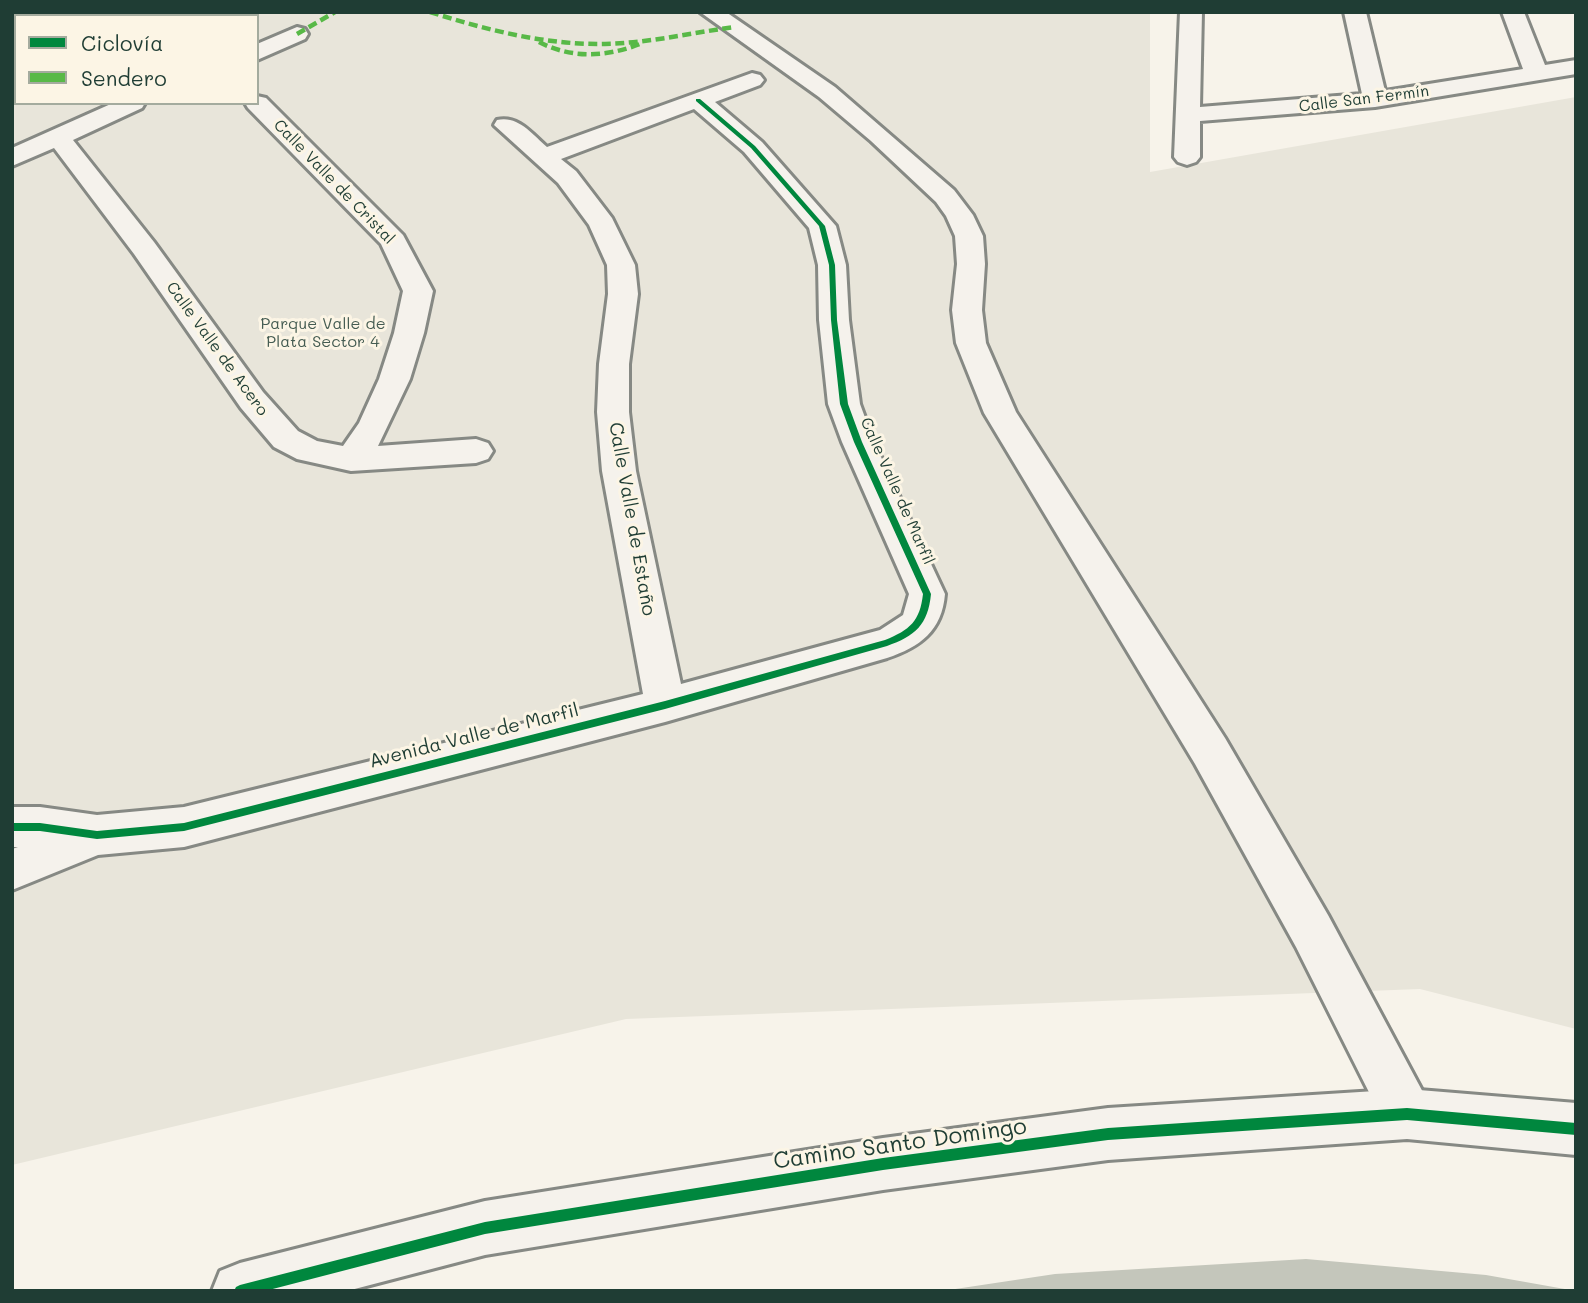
<!DOCTYPE html>
<meta charset="utf-8">
<style>
body{margin:0}
#map{position:relative;width:1588px;height:1303px;overflow:hidden;background:#f7f3ea;font-family:Mali,sans-serif}
canvas{display:block}
.frame{position:absolute;inset:0;border:14px solid #1f3d34;pointer-events:none}
.legend{position:absolute;left:14px;top:14px;width:245px;height:91px;box-sizing:border-box;background:#fcf5e5;border:2px solid #a4ab9e;margin:0;padding:9px 12px;list-style:none;font-size:21px;color:#1f3d34}
.legend li{display:flex;align-items:center;gap:14px;height:35px}
.legend b{width:35px;border:2px solid #a4ab9e}
</style>
<div id="map">
<canvas width="1588" height="1303"></canvas>
<div class="frame"></div>
<ul class="legend">
<li><b style="height:9px;background:#00873e"></b>Ciclovía</li>
<li><b style="height:9px;background:#58b947"></b>Sendero</li>
</ul>
</div>
<script>
const context = document.querySelector('canvas').getContext('2d');
context.lineJoin = 'round';
function fillPath(path, color) {
  context.fillStyle = color;
  context.fill(path, 'evenodd');
}
function stroke(path, color, width, dash) {
  context.strokeStyle = color;
  context.lineWidth = width;
  context.lineCap = dash ? 'butt' : 'round';
  context.setLineDash(dash || []);
  context.stroke(path);
}
function drawText(font, color, halo, rows, align = 'center') {
  context.font = font + ' Mali,sans-serif';
  context.lineWidth = 6;
  context.setLineDash([]);
  context.textBaseline = 'middle';
  context.strokeStyle = halo;
  context.fillStyle = color;
  for (const [text, x, y, turn = 0] of rows) {
    context.save();
    context.translate(x, y);
    context.rotate((+turn || 0) * Math.PI / 180);
    context.textAlign = isNaN(turn) ? turn : align;
    if (halo) context.strokeText(text, 0, 0);
    context.fillText(text, 0, 0);
    context.restore();
  }
}
fillPath(new Path2D(`
 M 12,12 L 1150,12 L 1150,172 L 1576,97 L 1576,1029 L 1420,989 L 626,1019 L 12,1165 ZM 16,16 L 257,16 L 257,103 L 16,103 Z`), '#e8e5da');
fillPath(new Path2D(`
 M 1306,1259 L 1486,1275 L 1576,1291 L 942,1291 L 1055,1274 Z`), '#c4c6bb');
const minor = new Path2D(`
 M 19,12 L 47,12 L 44,16 L 16,16 Z
 M 151,12 L 181,12 L 178,16 L 148,16 Z
 M 218,12 L 247,12 L 244,16 L 215,16 Z
 M 700,12 L 726,12 L 835,87 L 954,190 L 973,215 L 983,236 L 985,264 L 982,310 L 986,343 L 1016,412 L 1225,738 L 1328,915 L 1425,1096 L 1432,1114 L 1425,1132 L 1407,1139 L 1389,1132 L 1296,947 L 1195,764 L 984,413 L 956,343 L 952,310 L 957,264 L 955,236 L 946,216 L 936,202 L 871,141 L 819,97 Z
 M 1180,12 L 1202,12 L 1200,107 L 1362,94 L 1344,12 L 1366,12 L 1385,91 L 1523,69 L 1502,12 L 1524,12 L 1545,65 L 1576,60 L 1576,74 L 1375,107 L 1200,121 L 1200,157 L 1196,162 L 1187,165 L 1178,162 L 1174,157 Z
 M 297,27 L 305,29 L 308,34 L 305,39 L 257,60 L 257,44 Z
 M 16,64 L 16,78 L 12,79 L 12,65 Z
 M 752,73 L 760,75 L 764,80 L 760,85 L 715,102 L 762,142 L 836,226 L 846,265 L 849,320 L 860,404 L 874,442 L 945,594 C 942,631 920,647 887,658 L 665,722 L 184,847 L 98,855 L 12,890 L 12,849 L 18,847 L 12,847 L 12,807 L 40,807 L 97,815 L 184,807 L 643,694 L 602,471 L 597,412 L 599,364 L 608,294 L 607,265 L 589,225 L 558,183 L 494,125 L 497,120 C 518,115 532,134 547,147 ZM 694,109 L 744,152 L 809,228 L 818,265 L 819,320 L 828,404 L 842,442 L 909,594 L 903,615 L 880,630 L 681,684 L 636,471 L 629,412 L 629,364 L 638,294 L 635,265 L 612,218 L 576,171 L 561,159 Z
 M 257,96 L 266,98 L 403,235 L 433,291 L 424,333 L 410,379 L 378,446 L 476,439 L 488,443 L 493,451 L 488,459 L 476,463 L 351,471 L 297,459 L 274,447 L 241,408 L 134,254 L 54,148 L 12,166 L 12,148 L 113,103 L 145,103 L 142,108 L 73,140 L 154,242 L 263,392 L 298,431 L 317,441 L 343,446 L 359,423 L 379,379 L 394,333 L 403,291 L 381,244 L 248,108 L 245,103 L 257,103 Z`);
const tertiary = new Path2D(`
 M 1407,1089 L 1576,1103 L 1576,1155 L 1407,1139 L 1108,1160 L 883,1190 L 485,1255 L 347,1291 L 212,1291 L 220,1271 L 240,1263 L 485,1201 L 883,1138 L 1108,1108 Z`);
stroke(minor, '#868984', 6);
stroke(tertiary, '#868984', 6);
fillPath(minor, '#f5f2ec');
fillPath(tertiary, '#f5f2ec');
stroke(new Path2D(`
 M 430,12 C 487,30 545,45 605,44 C 648,43 691,33 734,27
 M 297,34 L 335,12
 M 539,42 C 572,59 606,57 640,44`), '#58b947', 4.5, [9, 4.5]);
fillPath(new Path2D(`
 M 696,99 L 700,99 L 755,146 L 825,226 L 835,265 L 837,320 L 848,404 L 862,442 L 931,594 C 928,625 915,636 887,646 L 665,709 L 184,831 L 97,839 L 40,831 L 12,831 L 12,823 L 40,823 L 97,831 L 184,823 L 665,701 L 885,640 C 910,630 920,621 923,594 L 854,442 L 840,404 L 831,320 L 829,265 L 819,226 L 751,148 L 696,101 Z
 M 1407,1108 L 1576,1123 L 1576,1135 L 1407,1120 L 1108,1140 L 883,1170 L 485,1234 L 265,1291 L 234,1291 L 236,1287 L 240,1285 L 485,1222 L 883,1158 L 1108,1128 Z`), '#00873e');
drawText('16px', '#1f3d34', '#fcf5e5', [
 ["Calle San Fermín",1364,99,-7],
 ["Calle Valle de Cristal",334,182,46],
 ["Calle Valle de Acero",217,349,54],
 ["Calle Valle de Marfil",897,491,66]
]);
drawText('16px', '#455c52', '#fcf5e5', [
 ["Parque Valle de",323,324],
 ["Plata Sector 4",323,342]
]);
drawText('19px', '#1f3d34', '#fcf5e5', [
 ["Calle Valle de Estaño",632,519,80],
 ["Avenida Valle de Marfil",474,736,-14]
]);
drawText('23px', '#1f3d34', '#fcf5e5', [
 ["Camino Santo Domingo",900,1144,-8]
]);
</script>
